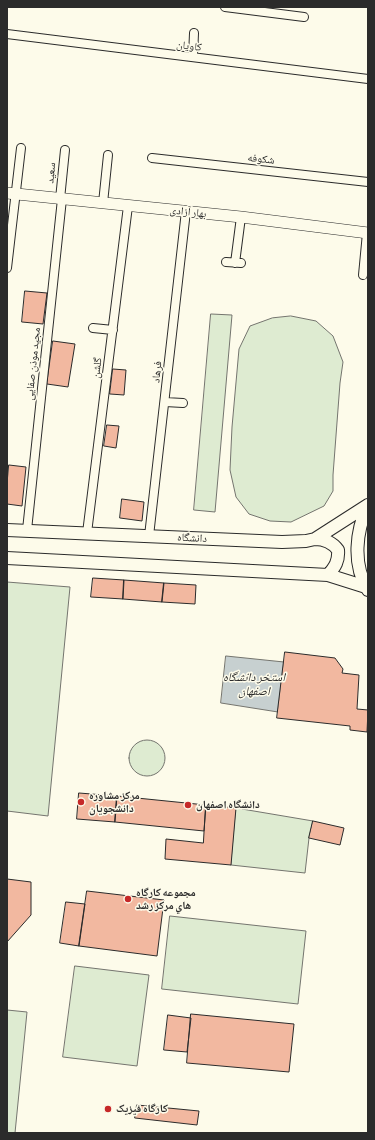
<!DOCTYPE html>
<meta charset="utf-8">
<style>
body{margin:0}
#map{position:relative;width:375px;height:1140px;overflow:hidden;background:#fdfbea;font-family:"Alegreya Sans",sans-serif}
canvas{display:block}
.frame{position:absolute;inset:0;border:8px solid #2b2b2b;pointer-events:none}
</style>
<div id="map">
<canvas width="375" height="1140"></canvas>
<div class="frame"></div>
</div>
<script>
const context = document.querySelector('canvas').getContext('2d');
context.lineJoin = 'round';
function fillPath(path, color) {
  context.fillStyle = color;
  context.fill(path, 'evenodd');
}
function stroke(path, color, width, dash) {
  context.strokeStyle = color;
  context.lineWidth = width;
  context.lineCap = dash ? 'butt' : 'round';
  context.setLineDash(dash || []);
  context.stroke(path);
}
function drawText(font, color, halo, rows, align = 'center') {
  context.font = font + ' "Alegreya Sans","Noto Naskh Arabic",sans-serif';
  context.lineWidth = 3;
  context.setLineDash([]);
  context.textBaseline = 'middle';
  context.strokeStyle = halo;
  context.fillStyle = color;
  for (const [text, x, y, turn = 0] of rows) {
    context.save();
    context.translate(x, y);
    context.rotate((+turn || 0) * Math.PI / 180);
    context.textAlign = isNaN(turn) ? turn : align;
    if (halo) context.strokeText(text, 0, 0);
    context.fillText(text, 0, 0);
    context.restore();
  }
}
const green = new Path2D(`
 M 211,314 L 232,315 L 215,512 L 194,510 Z
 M 291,316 L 316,321 L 333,336 L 343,362 L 340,383 L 333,475 L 333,491 L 324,506 L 291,522 L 270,521 L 249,514 L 236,497 L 230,470 L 232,427 L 239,349 L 250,326 L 272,318 Z
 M 7,582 L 70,587 L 48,816 L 7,811 Z
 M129 758a18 18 0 1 1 36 0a18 18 0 1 1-36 0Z
 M 236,808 L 313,821 L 309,838 L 305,873 L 231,865 Z
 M 170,916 L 306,931 L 298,1004 L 162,989 Z
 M 75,966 L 149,975 L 137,1066 L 63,1057 Z
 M 7,1010 L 27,1012 L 15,1133 L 7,1133 Z`);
fillPath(green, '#deebd1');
stroke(green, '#74746e', 1);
const water = new Path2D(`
 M 226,656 L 284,662 L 278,712 L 221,703 Z`);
fillPath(water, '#c7d0d0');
stroke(water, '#74746e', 1);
const building = new Path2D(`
 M 25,291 L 47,293 L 43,324 L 22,322 Z
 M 53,341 L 75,344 L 68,387 L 47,384 Z
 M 113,369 L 126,370 L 124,395 L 110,394 Z
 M 107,425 L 119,426 L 116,448 L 104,446 Z
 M 9,465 L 26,467 L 22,506 L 7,504 L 7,484 Z
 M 122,499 L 144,502 L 142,521 L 120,518 Z
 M 93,578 L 124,580 L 123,599 L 91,597 Z
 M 124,580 L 164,583 L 162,602 L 123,599 Z
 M 164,583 L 196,585 L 195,604 L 162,602 Z
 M 285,652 L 335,658 L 343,669 L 342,673 L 359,675 L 357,709 L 368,710 L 367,732 L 350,730 L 350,726 L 277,718 Z
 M 79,793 L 117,796 L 115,822 L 77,819 Z
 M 117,796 L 206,805 L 204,831 L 115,822 Z
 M 206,805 L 236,808 L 231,865 L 165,859 L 166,839 L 203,843 Z
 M 313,821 L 344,828 L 340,845 L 309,838 Z
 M 7,879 L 31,882 L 31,915 L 7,942 Z
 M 87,891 L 164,900 L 157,956 L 79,946 Z
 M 66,902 L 85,904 L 79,946 L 60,943 Z
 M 191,1014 L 294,1024 L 289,1072 L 187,1063 Z
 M 168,1015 L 191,1018 L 187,1052 L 164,1050 Z
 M 137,1105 L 199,1111 L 197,1125 L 135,1118 Z`);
fillPath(building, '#f2b8a0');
stroke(building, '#2b2b2b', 1);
const street = new Path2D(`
 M 225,7 L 304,17
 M 7,34 L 368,79
 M 193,57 L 194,33
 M 152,158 L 368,182
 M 60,199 L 65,150
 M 103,203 L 108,155
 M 226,262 L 241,263
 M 235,263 L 241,217
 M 7,268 L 21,148
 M 363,275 L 367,233
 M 93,328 L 113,330
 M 165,402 L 183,403
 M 27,530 L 62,199
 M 87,533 L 128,206
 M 149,536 L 186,211`);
const secondary = new Path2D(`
 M 7,193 L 241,217 L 368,233`);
const primary = new Path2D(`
 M 368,505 C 356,531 352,564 368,590
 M 7,530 L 282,542 L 306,541 L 315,539 L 368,505
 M 315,539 C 325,539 332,542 338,550 C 339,561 335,567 328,575
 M 7,558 L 328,575 L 366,587`);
stroke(street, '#2b2b2b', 10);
stroke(secondary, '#2b2b2b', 12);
stroke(primary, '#2b2b2b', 14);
stroke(street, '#fdfbea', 8);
stroke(secondary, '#fdfbea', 11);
stroke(primary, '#fdfbea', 12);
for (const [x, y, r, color] of [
 [81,802,4,"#c62828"],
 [188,805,4,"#c62828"],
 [128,899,4,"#c62828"],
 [108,1109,4,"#c62828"]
]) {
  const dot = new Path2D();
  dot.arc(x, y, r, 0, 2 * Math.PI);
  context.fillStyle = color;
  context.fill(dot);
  stroke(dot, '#fdfbea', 1.5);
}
drawText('11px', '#2b2b2b', '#fdfbea', [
 ["کاویان",189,46,7],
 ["شکوفه",261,159,6],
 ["سعید",51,173,-84],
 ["بهار آزادی",188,212,6],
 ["مجید موذن صفایی",33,364,-84],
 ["گلشن",97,368,-83],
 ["فرهاد",157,372,-84],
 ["دانشگاه",192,538,3]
]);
drawText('bold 11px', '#2b2b2b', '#fdfbea', [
 ["مرکز مشاوره",89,796],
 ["دانشجویان",89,809],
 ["دانشگاه اصفهان",196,805],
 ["مجموعه کارگاه",136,893],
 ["هاي مرکز رشد",136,906],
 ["کارگاه فیزیک",116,1109]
], 'left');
drawText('italic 12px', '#2b2b2b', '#fdfbea', [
 ["استخر دانشگاه",254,677],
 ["اصفهان",254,691]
]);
</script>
